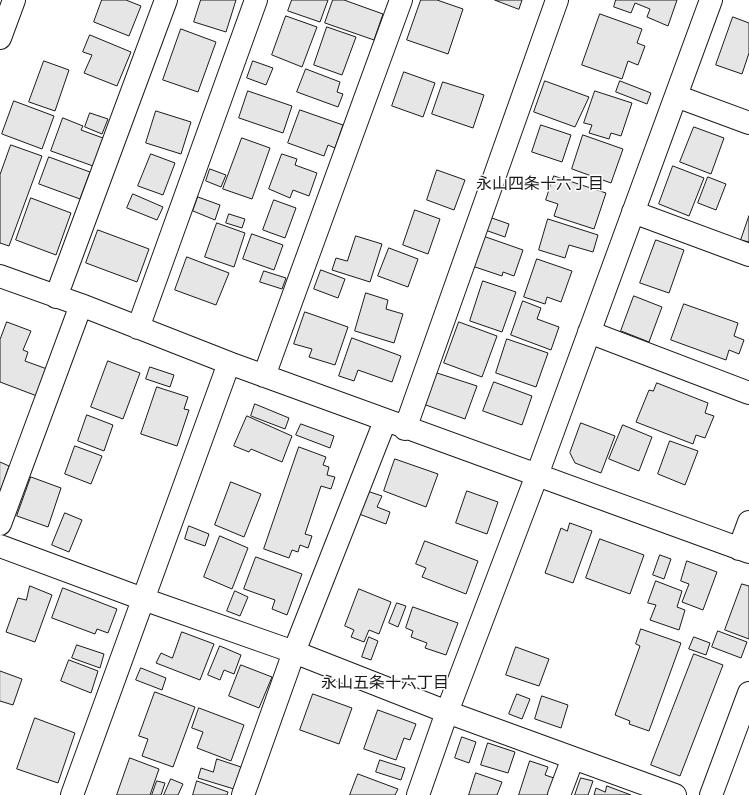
<!DOCTYPE html>
<meta charset="utf-8">
<style>
body{margin:0}
canvas{display:block;background:#fff}
</style>
<canvas width="749" height="795"></canvas>
<script>
const context = document.querySelector('canvas').getContext('2d');
context.lineJoin = 'round';
function fillPath(path, color) {
  context.fillStyle = color;
  context.fill(path, 'evenodd');
}
function stroke(path, color, width, dash) {
  context.strokeStyle = color;
  context.lineWidth = width;
  context.lineCap = dash ? 'butt' : 'round';
  context.setLineDash(dash || []);
  context.stroke(path);
}
function drawText(font, color, halo, rows, align = 'center') {
  context.font = font + ' "Exo 2","Noto Sans JP",sans-serif';
  context.lineWidth = 3;
  context.setLineDash([]);
  context.textBaseline = 'middle';
  context.strokeStyle = halo;
  context.fillStyle = color;
  for (const [text, x, y, turn = 0] of rows) {
    context.save();
    context.translate(x, y);
    context.rotate((+turn || 0) * Math.PI / 180);
    context.textAlign = isNaN(turn) ? turn : align;
    if (halo) context.strokeText(text, 0, 0);
    context.fillText(text, 0, 0);
    context.restore();
  }
}
const building = new Path2D(`
 M 102,0 L 126,0 L 141,6 L 129,36 L 94,22 Z
 M 201,0 L 236,0 L 226,32 L 194,22 Z
 M 292,0 L 328,0 L 320,22 L 288,11 Z
 M 333,0 L 344,0 L 383,14 L 374,40 L 325,23 Z
 M 421,0 L 437,0 L 463,9 L 448,54 L 407,40 Z
 M 495,0 L 522,0 L 519,9 Z
 M 616,0 L 677,0 L 668,26 L 647,17 L 650,9 L 635,3 L 631,13 L 614,7 Z
 M 600,14 L 642,29 L 637,43 L 645,46 L 638,65 L 628,61 L 622,79 L 582,65 Z
 M 286,16 L 317,27 L 302,67 L 272,55 Z
 M 733,17 L 749,23 L 749,53 L 742,74 L 716,65 Z
 M 327,27 L 356,37 L 342,75 L 314,65 Z
 M 181,29 L 216,42 L 198,92 L 163,80 Z
 M 90,35 L 131,52 L 117,86 L 84,73 L 92,55 L 83,52 Z
 M 44,61 L 69,70 L 55,111 L 29,102 Z
 M 253,61 L 273,68 L 266,85 L 247,78 Z
 M 306,69 L 340,82 L 337,92 L 343,94 L 338,107 L 297,92 Z
 M 404,72 L 435,83 L 423,117 L 392,106 Z
 M 545,81 L 589,97 L 575,127 L 534,112 Z
 M 620,81 L 651,93 L 647,104 L 616,92 Z
 M 443,82 L 484,95 L 473,128 L 432,114 Z
 M 248,91 L 292,106 L 283,133 L 239,118 Z
 M 595,91 L 632,103 L 621,136 L 611,133 L 609,139 L 589,133 L 592,125 L 584,123 Z
 M 14,101 L 54,116 L 42,149 L 2,134 Z
 M 300,110 L 343,125 L 335,148 L 328,145 L 324,156 L 288,143 Z
 M 156,111 L 191,122 L 181,154 L 146,143 Z
 M 90,113 L 108,119 L 102,134 L 85,127 Z
 M 63,118 L 83,126 L 81,130 L 103,138 L 93,166 L 51,151 Z
 M 541,125 L 571,135 L 562,162 L 532,152 Z
 M 694,127 L 724,138 L 711,174 L 680,162 Z
 M 583,135 L 623,149 L 611,183 L 572,169 Z
 M 242,138 L 270,148 L 252,199 L 223,189 Z
 M 11,145 L 42,156 L 9,246 L 0,243 L 0,175 Z
 M 151,154 L 175,163 L 163,195 L 138,186 Z
 M 282,154 L 297,159 L 295,165 L 317,173 L 309,196 L 293,190 L 290,198 L 269,189 Z
 M 49,157 L 90,172 L 80,199 L 39,184 Z
 M 673,166 L 704,178 L 689,216 L 659,204 Z
 M 210,169 L 226,175 L 221,187 L 206,181 Z
 M 437,170 L 465,180 L 454,210 L 427,200 Z
 M 554,176 L 606,193 L 594,229 L 554,216 L 558,204 L 546,200 Z
 M 708,177 L 726,184 L 716,210 L 698,203 Z
 M 133,194 L 163,207 L 157,220 L 127,208 Z
 M 198,197 L 220,205 L 215,220 L 193,211 Z
 M 31,198 L 71,213 L 56,255 L 16,240 Z
 M 274,200 L 296,208 L 285,238 L 263,230 Z
 M 415,210 L 440,219 L 428,254 L 403,245 Z
 M 229,214 L 245,219 L 242,228 L 226,223 Z
 M 749,216 L 749,242 L 741,240 Z
 M 489,217 L 509,224 L 505,237 L 485,230 Z
 M 548,219 L 598,235 L 593,252 L 569,245 L 565,258 L 539,250 Z
 M 217,223 L 245,233 L 234,267 L 205,257 Z
 M 98,230 L 149,249 L 137,282 L 86,263 Z
 M 252,234 L 283,245 L 274,270 L 243,259 Z
 M 356,236 L 382,244 L 370,282 L 332,270 L 336,258 L 347,261 Z
 M 483,236 L 523,250 L 514,276 L 503,272 L 502,276 L 472,266 Z
 M 656,240 L 684,250 L 669,293 L 640,283 Z
 M 389,248 L 418,259 L 408,287 L 378,276 Z
 M 187,257 L 229,273 L 216,305 L 175,290 Z
 M 537,259 L 572,271 L 561,302 L 547,297 L 545,304 L 524,297 Z
 M 321,270 L 345,279 L 338,298 L 314,289 Z
 M 264,271 L 286,278 L 282,289 L 260,282 Z
 M 483,281 L 516,292 L 502,332 L 470,321 Z
 M 366,293 L 388,300 L 386,309 L 403,314 L 394,343 L 355,331 Z
 M 634,296 L 662,307 L 649,342 L 621,331 Z
 M 523,301 L 541,308 L 537,319 L 559,327 L 551,350 L 511,335 Z
 M 684,304 L 738,323 L 734,336 L 744,340 L 739,354 L 729,350 L 726,360 L 671,340 Z
 M 305,312 L 348,327 L 335,365 L 309,357 L 312,349 L 294,344 Z
 M 7,322 L 31,331 L 23,350 L 28,352 L 25,361 L 47,369 L 37,396 L 0,382 L 0,340 Z
 M 459,322 L 497,336 L 482,377 L 444,363 Z
 M 352,338 L 401,356 L 392,382 L 358,370 L 354,381 L 339,376 Z
 M 507,339 L 548,353 L 536,387 L 496,373 Z
 M 108,361 L 140,373 L 123,419 L 91,407 Z
 M 150,367 L 174,375 L 170,387 L 146,379 Z
 M 434,372 L 477,386 L 465,419 L 423,404 Z
 M 494,382 L 532,396 L 522,425 L 483,411 Z
 M 657,383 L 708,403 L 705,413 L 714,416 L 705,438 L 696,435 L 693,444 L 636,422 L 649,390 L 653,391 Z
 M 157,387 L 188,397 L 184,409 L 189,410 L 177,446 L 141,434 Z
 M 255,404 L 289,418 L 285,429 L 251,416 Z
 M 87,415 L 113,425 L 104,451 L 78,441 Z
 M 247,416 L 292,436 L 282,462 L 251,449 L 249,452 L 234,446 Z
 M 581,423 L 615,436 L 601,473 L 575,463 L 570,453 Z
 M 301,424 L 334,436 L 330,448 L 296,435 Z
 M 623,425 L 652,437 L 639,471 L 609,459 Z
 M 670,441 L 698,451 L 685,485 L 658,474 Z
 M 75,446 L 102,456 L 91,484 L 65,474 Z
 M 299,447 L 326,457 L 323,465 L 329,467 L 327,475 L 335,477 L 331,489 L 321,486 L 305,534 L 312,536 L 308,548 L 300,545 L 298,552 L 292,550 L 289,558 L 264,549 Z
 M 395,459 L 438,474 L 426,507 L 384,491 Z
 M 0,462 L 9,466 L 1,489 L 0,489 Z
 M 31,477 L 61,488 L 48,527 L 17,516 Z
 M 231,482 L 261,494 L 244,537 L 215,525 Z
 M 367,491 L 382,496 L 377,507 L 390,512 L 386,524 L 359,514 Z
 M 467,491 L 498,502 L 487,534 L 456,523 Z
 M 65,513 L 82,520 L 69,552 L 52,545 Z
 M 570,523 L 592,531 L 573,583 L 545,573 L 561,528 L 567,531 Z
 M 189,526 L 209,534 L 205,546 L 185,539 Z
 M 220,536 L 248,548 L 232,589 L 204,577 Z
 M 600,539 L 644,555 L 630,594 L 586,578 Z
 M 425,541 L 478,561 L 466,594 L 422,577 L 426,568 L 416,564 Z
 M 660,555 L 671,559 L 664,579 L 653,575 Z
 M 256,557 L 302,574 L 287,615 L 272,609 L 275,600 L 244,589 Z
 M 687,561 L 717,572 L 703,610 L 682,602 L 689,584 L 681,581 Z
 M 656,581 L 682,591 L 677,607 L 685,610 L 679,630 L 650,620 L 656,605 L 648,603 Z
 M 742,584 L 749,586 L 749,639 L 725,630 Z
 M 30,586 L 52,595 L 35,642 L 6,632 L 18,598 L 26,600 Z
 M 63,588 L 117,609 L 108,633 L 97,629 L 95,634 L 52,618 Z
 M 359,589 L 391,602 L 379,634 L 369,630 L 364,642 L 351,637 L 354,630 L 345,626 Z
 M 235,591 L 248,597 L 240,616 L 227,611 Z
 M 397,603 L 406,606 L 398,627 L 389,623 Z
 M 413,607 L 458,623 L 446,655 L 425,648 L 427,643 L 411,637 L 413,631 L 406,628 Z
 M 641,629 L 681,643 L 649,731 L 629,724 L 630,721 L 615,715 L 640,646 L 636,644 Z
 M 718,631 L 747,642 L 741,658 L 712,647 Z
 M 182,632 L 214,644 L 200,680 L 156,663 L 161,653 L 172,658 Z
 M 369,637 L 378,641 L 371,660 L 362,657 Z
 M 694,637 L 710,643 L 706,655 L 689,649 Z
 M 77,645 L 104,654 L 100,668 L 72,658 Z
 M 220,646 L 241,655 L 234,674 L 224,670 L 220,680 L 208,675 Z
 M 516,647 L 549,659 L 539,686 L 506,675 Z
 M 694,654 L 723,665 L 680,776 L 651,765 Z
 M 69,660 L 98,671 L 91,693 L 61,681 Z
 M 241,665 L 272,677 L 259,708 L 229,696 Z
 M 141,668 L 166,678 L 162,690 L 136,680 Z
 M 0,671 L 22,679 L 13,705 L 0,701 Z
 M 155,692 L 195,707 L 173,767 L 142,756 L 148,739 L 139,736 Z
 M 313,694 L 352,708 L 339,744 L 300,730 Z
 M 517,694 L 530,699 L 522,719 L 509,714 Z
 M 542,696 L 568,705 L 561,728 L 535,719 Z
 M 199,708 L 244,725 L 231,761 L 197,748 L 203,732 L 192,728 Z
 M 378,710 L 416,724 L 410,740 L 404,738 L 396,760 L 364,749 Z
 M 35,718 L 75,733 L 58,783 L 17,769 Z
 M 462,737 L 476,742 L 469,763 L 455,758 Z
 M 488,743 L 515,752 L 508,773 L 481,765 Z
 M 130,758 L 159,769 L 150,795 L 117,795 Z
 M 217,759 L 241,767 L 234,789 L 198,778 L 201,768 L 213,772 Z
 M 380,760 L 405,768 L 401,780 L 376,772 Z
 M 530,761 L 548,767 L 545,775 L 554,778 L 548,795 L 519,795 Z
 M 476,773 L 502,782 L 497,795 L 469,795 Z
 M 358,774 L 398,789 L 395,795 L 350,795 Z
 M 581,778 L 593,781 L 588,795 L 575,795 Z
 M 171,779 L 183,784 L 178,795 L 164,795 Z
 M 157,781 L 165,783 L 161,795 L 152,795 Z
 M 197,781 L 228,792 L 227,795 L 193,795 Z
 M 607,786 L 631,795 L 594,795 L 596,788 L 605,792 Z`);
fillPath(building, '#e6e6e6');
stroke(building, '#1a1a1a', 1);
const street = new Path2D(`
 M 0,38 L 14,0
 M 676,96 L 749,123
 M 633,212 L 749,255
 M 0,276 L 81,305 L 229,363 L 749,552
 M 56,297 L 166,0
 M 138,328 L 256,0
 M 589,332 L 749,393
 M 264,376 L 401,0
 M 405,429 L 557,0
 M 0,524 L 81,305
 M 0,546 L 143,599 L 294,652 L 447,712 L 675,795
 M 739,549 L 749,522
 M 72,795 L 229,363
 M 243,795 L 294,652 L 385,421
 M 418,795 L 447,712 L 537,475 L 711,0
 M 559,795 L 573,758
 M 711,795 L 749,693`);
stroke(street, '#1a1a1a', 24);
stroke(street, '#fff', 22);
drawText('16px', '#1a1a1a', '#fff', [
 ["永山四条十六丁目",540,184],
 ["永山五条十六丁目",385,683]
]);
</script>
